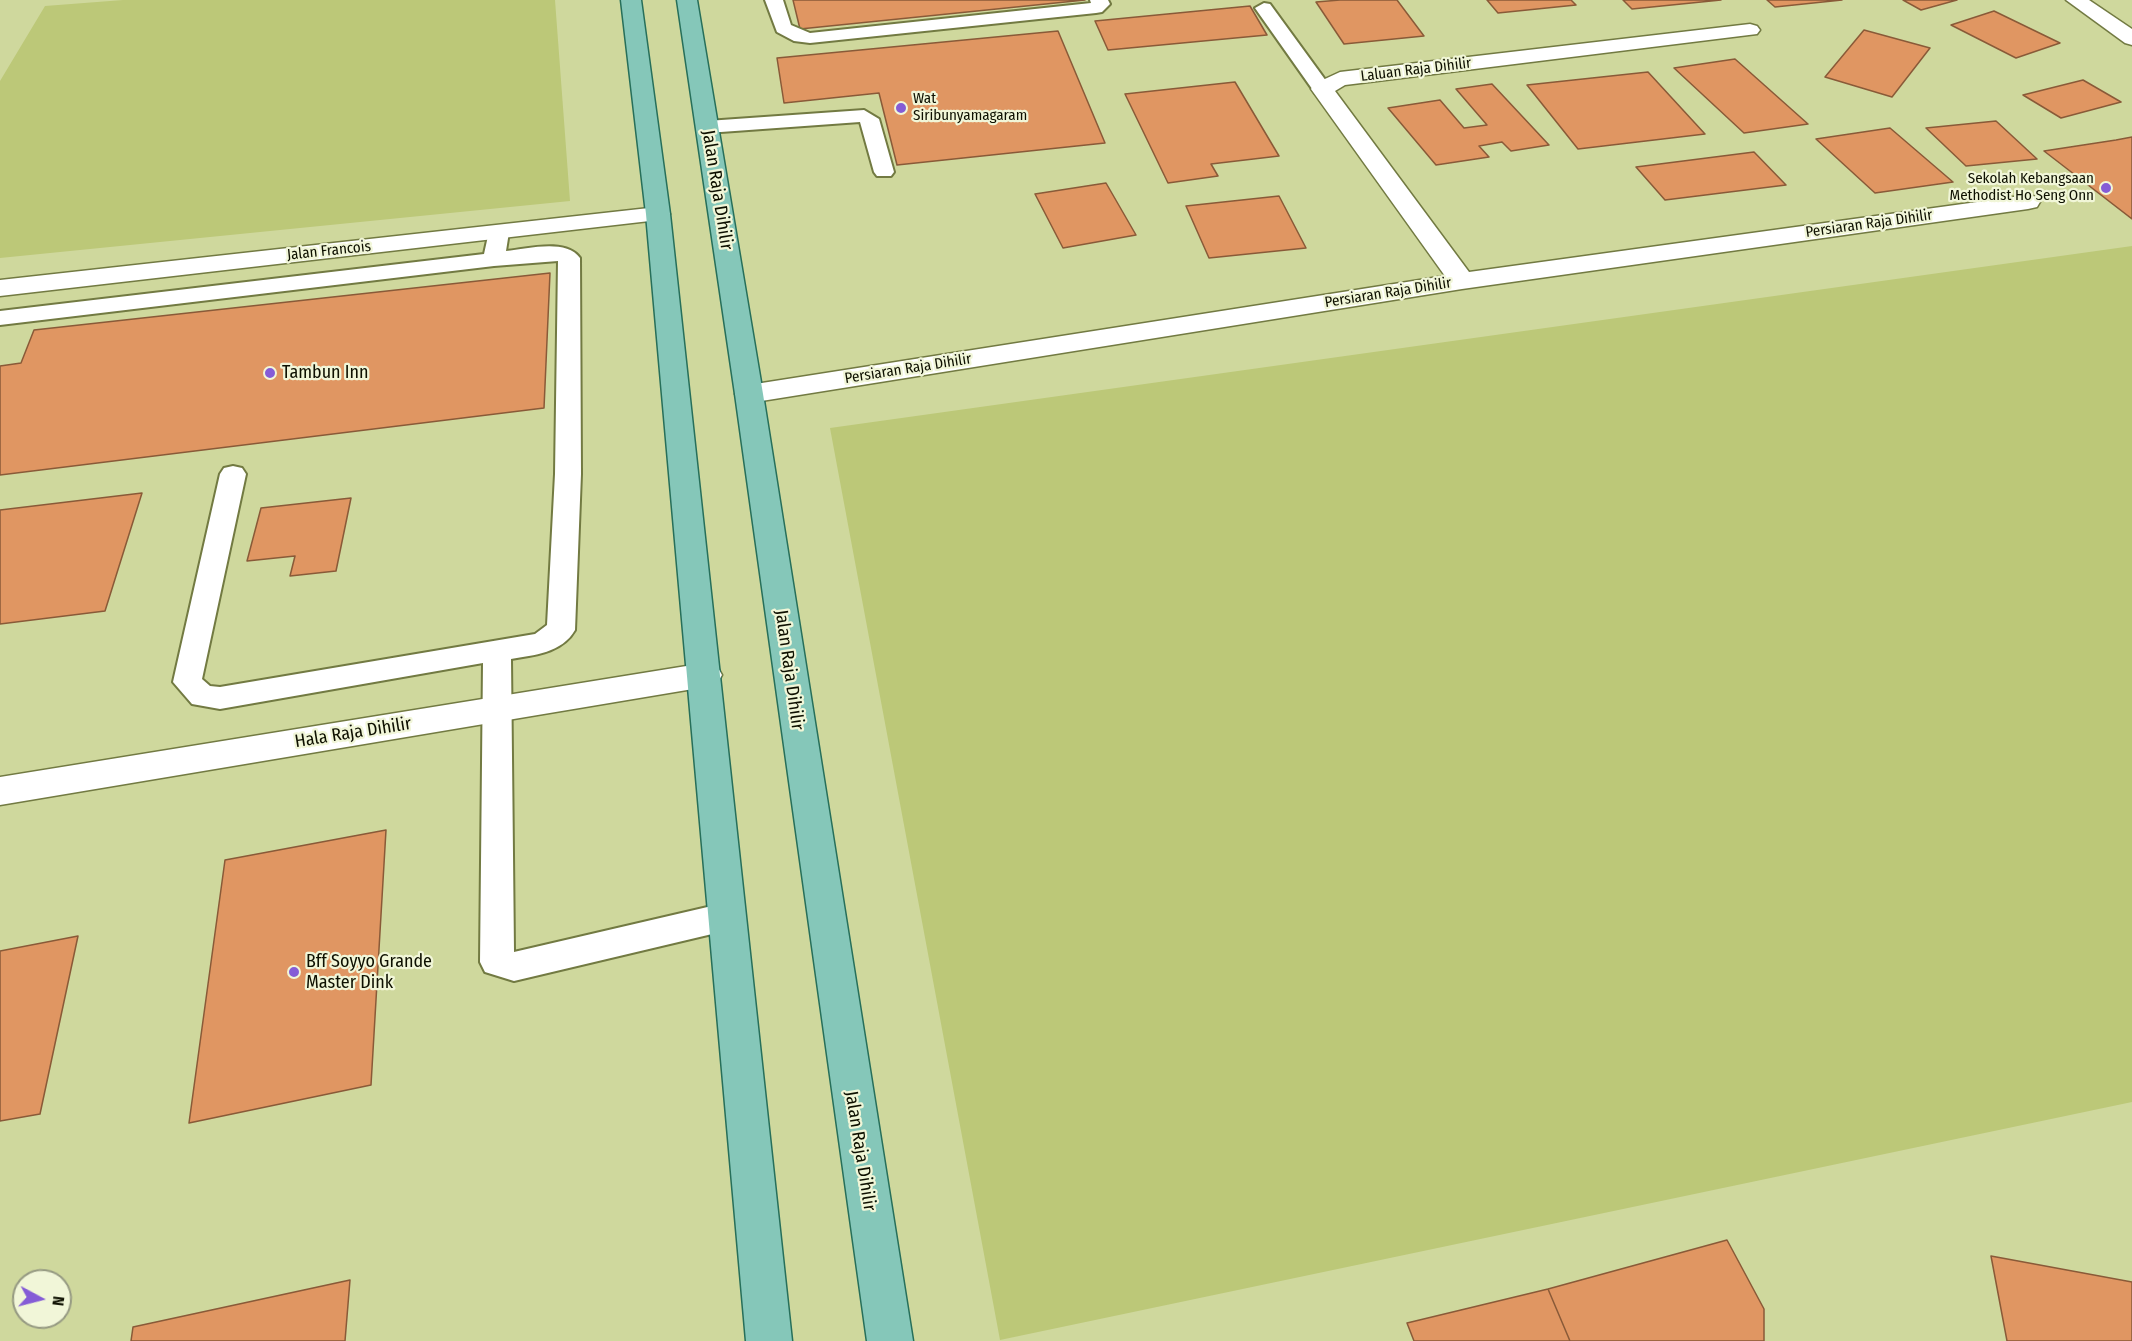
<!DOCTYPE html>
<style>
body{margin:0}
#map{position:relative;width:2132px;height:1341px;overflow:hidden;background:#cfd89d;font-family:"Fira Sans Condensed",sans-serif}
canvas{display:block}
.north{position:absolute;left:12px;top:1269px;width:60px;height:60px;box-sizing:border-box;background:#f1f6d8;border:2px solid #969a82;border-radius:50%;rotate:97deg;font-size:16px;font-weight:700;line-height:24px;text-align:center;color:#0e1000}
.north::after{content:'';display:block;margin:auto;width:21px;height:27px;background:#855cd6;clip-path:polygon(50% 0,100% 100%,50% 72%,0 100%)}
</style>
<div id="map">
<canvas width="2132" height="1341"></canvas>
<div class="north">N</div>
</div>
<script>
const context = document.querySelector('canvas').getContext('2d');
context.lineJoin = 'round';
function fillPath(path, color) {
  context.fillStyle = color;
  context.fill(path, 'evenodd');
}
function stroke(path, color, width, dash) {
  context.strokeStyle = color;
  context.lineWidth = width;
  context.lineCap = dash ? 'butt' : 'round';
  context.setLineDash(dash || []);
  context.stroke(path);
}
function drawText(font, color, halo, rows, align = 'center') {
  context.font = font + ' "Fira Sans Condensed",sans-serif';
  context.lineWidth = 4.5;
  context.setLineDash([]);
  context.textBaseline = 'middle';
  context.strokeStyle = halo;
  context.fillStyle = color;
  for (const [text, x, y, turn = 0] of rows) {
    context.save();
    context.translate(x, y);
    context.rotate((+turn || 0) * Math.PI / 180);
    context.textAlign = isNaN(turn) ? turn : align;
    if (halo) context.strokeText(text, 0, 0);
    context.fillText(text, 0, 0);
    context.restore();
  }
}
fillPath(new Path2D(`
 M 123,0 L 555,0 L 570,201 L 0,258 L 0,81 L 45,6 Z
 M 2132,246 L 2132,1102 L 1000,1340 L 830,428 Z`), '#bcc878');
const building = new Path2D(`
 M 793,0 L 1085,0 L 800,29 Z
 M 1340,0 L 1397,0 L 1424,36 L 1344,44 L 1316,2 Z
 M 1487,0 L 1571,0 L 1576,5 L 1498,13 Z
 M 1623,0 L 1721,0 L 1632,9 Z
 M 1767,0 L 1842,0 L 1775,7 Z
 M 1903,0 L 1957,0 L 1921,10 Z
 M 1250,6 L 1267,35 L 1108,50 L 1095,21 Z
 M 1994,11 L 2060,43 L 2016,58 L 1951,25 Z
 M 1864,30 L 1930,48 L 1892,97 L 1825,77 Z
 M 1058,31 L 1105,143 L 897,165 L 879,93 L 784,103 L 777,58 Z
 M 1735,59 L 1808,124 L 1744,133 L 1674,68 Z
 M 1648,72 L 1705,134 L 1578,149 L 1527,85 Z
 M 2083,80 L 2121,102 L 2061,118 L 2023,95 Z
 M 1235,82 L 1279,156 L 1211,164 L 1218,176 L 1168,183 L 1125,94 Z
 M 1492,84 L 1549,145 L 1511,151 L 1502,142 L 1479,146 L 1489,157 L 1436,165 L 1388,108 L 1440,100 L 1464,128 L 1487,125 L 1456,89 Z
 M 1996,121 L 2037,159 L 1966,166 L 1926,128 Z
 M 1890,128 L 1953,182 L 1875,193 L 1816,139 Z
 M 2132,137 L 2132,219 L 2044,151 L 2116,140 Z
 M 1754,152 L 1786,185 L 1665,200 L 1636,167 Z
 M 1106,183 L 1136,235 L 1063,248 L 1035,194 Z
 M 1279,196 L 1306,248 L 1209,258 L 1186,206 Z
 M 550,273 L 544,408 L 0,475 L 0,366 L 21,363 L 34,330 Z
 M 142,493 L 105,611 L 0,624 L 0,510 Z
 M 351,498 L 336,571 L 290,576 L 295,556 L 247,561 L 261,508 Z
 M 386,830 L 371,1085 L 189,1123 L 225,860 Z
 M 78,936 L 40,1114 L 0,1121 L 0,951 Z
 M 1727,1240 L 1764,1309 L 1764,1341 L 1570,1341 L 1548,1289 Z
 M 1991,1256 L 2132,1282 L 2132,1341 L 2007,1341 Z
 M 350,1280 L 345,1341 L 131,1341 L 133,1327 Z
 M 1548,1289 L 1570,1341 L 1414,1341 L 1407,1323 Z`);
fillPath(building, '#e09662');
stroke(building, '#895a38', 1.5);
const service = new Path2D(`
 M 765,0 L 783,0 L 791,25 L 810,33 L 1091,3 L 1090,0 L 1108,0 L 1110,4 L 1102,12 L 1096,13 L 810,43 L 794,41 L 777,32 Z
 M 1264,3 L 1270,4 L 1329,85 L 1332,89 L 1329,93 L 1315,93 L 1255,8 Z
 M 864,110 L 879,119 L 894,172 L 891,176 L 877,176 L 874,172 L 860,122 L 707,133 L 697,127 L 707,121 Z
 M 498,226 L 506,227 L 509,232 L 506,251 C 527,249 566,238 580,258 L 581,474 L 575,630 C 562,653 534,655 511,659 L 514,952 L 729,902 L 740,906 L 745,916 L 740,926 L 729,930 L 514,981 L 485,972 L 480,962 L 483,663 L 220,709 L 192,704 L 173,682 L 220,474 L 224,468 L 233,466 L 242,468 L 246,474 L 202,679 L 210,686 L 220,687 L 535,634 L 547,625 L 555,474 L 558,261 L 494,266 L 0,325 L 0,311 L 484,254 L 490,227 Z`);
const minor = new Path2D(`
 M 1750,24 L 1757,26 L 1760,30 L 1757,34 L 1345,85 L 1335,91 L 1469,272 L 2028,195 L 2037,197 L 2040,202 L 2037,207 L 2028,209 L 1462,289 L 749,403 L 739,400 L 735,394 L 739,388 L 749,385 L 1445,276 L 1311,89 L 1314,84 L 1340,72 Z
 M 658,207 L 667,209 L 670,214 L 667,219 L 0,296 L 0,280 Z
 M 705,663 L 717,666 L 722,675 L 717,684 L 705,687 L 0,805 L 0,777 Z`);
const secondary = new Path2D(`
 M 2066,0 L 2089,0 L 2132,29 L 2132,45 L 2125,43 Z`);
const primary = new Path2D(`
 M 621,0 L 641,0 L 670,214 L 792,1341 L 746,1341 L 646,214 Z
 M 677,0 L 697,0 L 763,394 L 913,1341 L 867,1341 L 735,394 Z`);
stroke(service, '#727a42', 4);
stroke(minor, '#727a42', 3);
stroke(secondary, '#727a42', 3);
stroke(primary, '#276f5a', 3);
fillPath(service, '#fff');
fillPath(minor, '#fff');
fillPath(secondary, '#fff');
fillPath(primary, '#85c7b9');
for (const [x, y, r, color] of [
 [901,108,6,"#855cd6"],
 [2106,188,6,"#855cd6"],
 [270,373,6,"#855cd6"],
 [294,972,6,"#855cd6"]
]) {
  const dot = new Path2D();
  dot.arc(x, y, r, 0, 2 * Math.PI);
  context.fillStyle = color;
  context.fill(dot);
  stroke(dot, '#f1f6d8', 2);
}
drawText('15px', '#0e1000', '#f1f6d8', [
 ["Laluan Raja Dihilir",1416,70,-7],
 ["Persiaran Raja Dihilir",1869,224,-8],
 ["Jalan Francois",329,251,-6],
 ["Persiaran Raja Dihilir",1388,293,-9],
 ["Persiaran Raja Dihilir",908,369,-9]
]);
drawText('15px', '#0e1000', '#f1f6d8', [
 ["Wat",913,99],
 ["Siribunyamagaram",913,116],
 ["Sekolah Kebangsaan",2094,179,"right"],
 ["Methodist Ho Seng Onn",2094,196,"right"]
], 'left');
drawText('18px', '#0e1000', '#f1f6d8', [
 ["Jalan Raja Dihilir",717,190,81],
 ["Jalan Raja Dihilir",789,670,82],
 ["Hala Raja Dihilir",353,733,-9],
 ["Jalan Raja Dihilir",860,1151,81]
]);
drawText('18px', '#0e1000', '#f1f6d8', [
 ["Tambun Inn",282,373],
 ["Bff Soyyo Grande",306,962],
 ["Master Dink",306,983]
], 'left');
</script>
